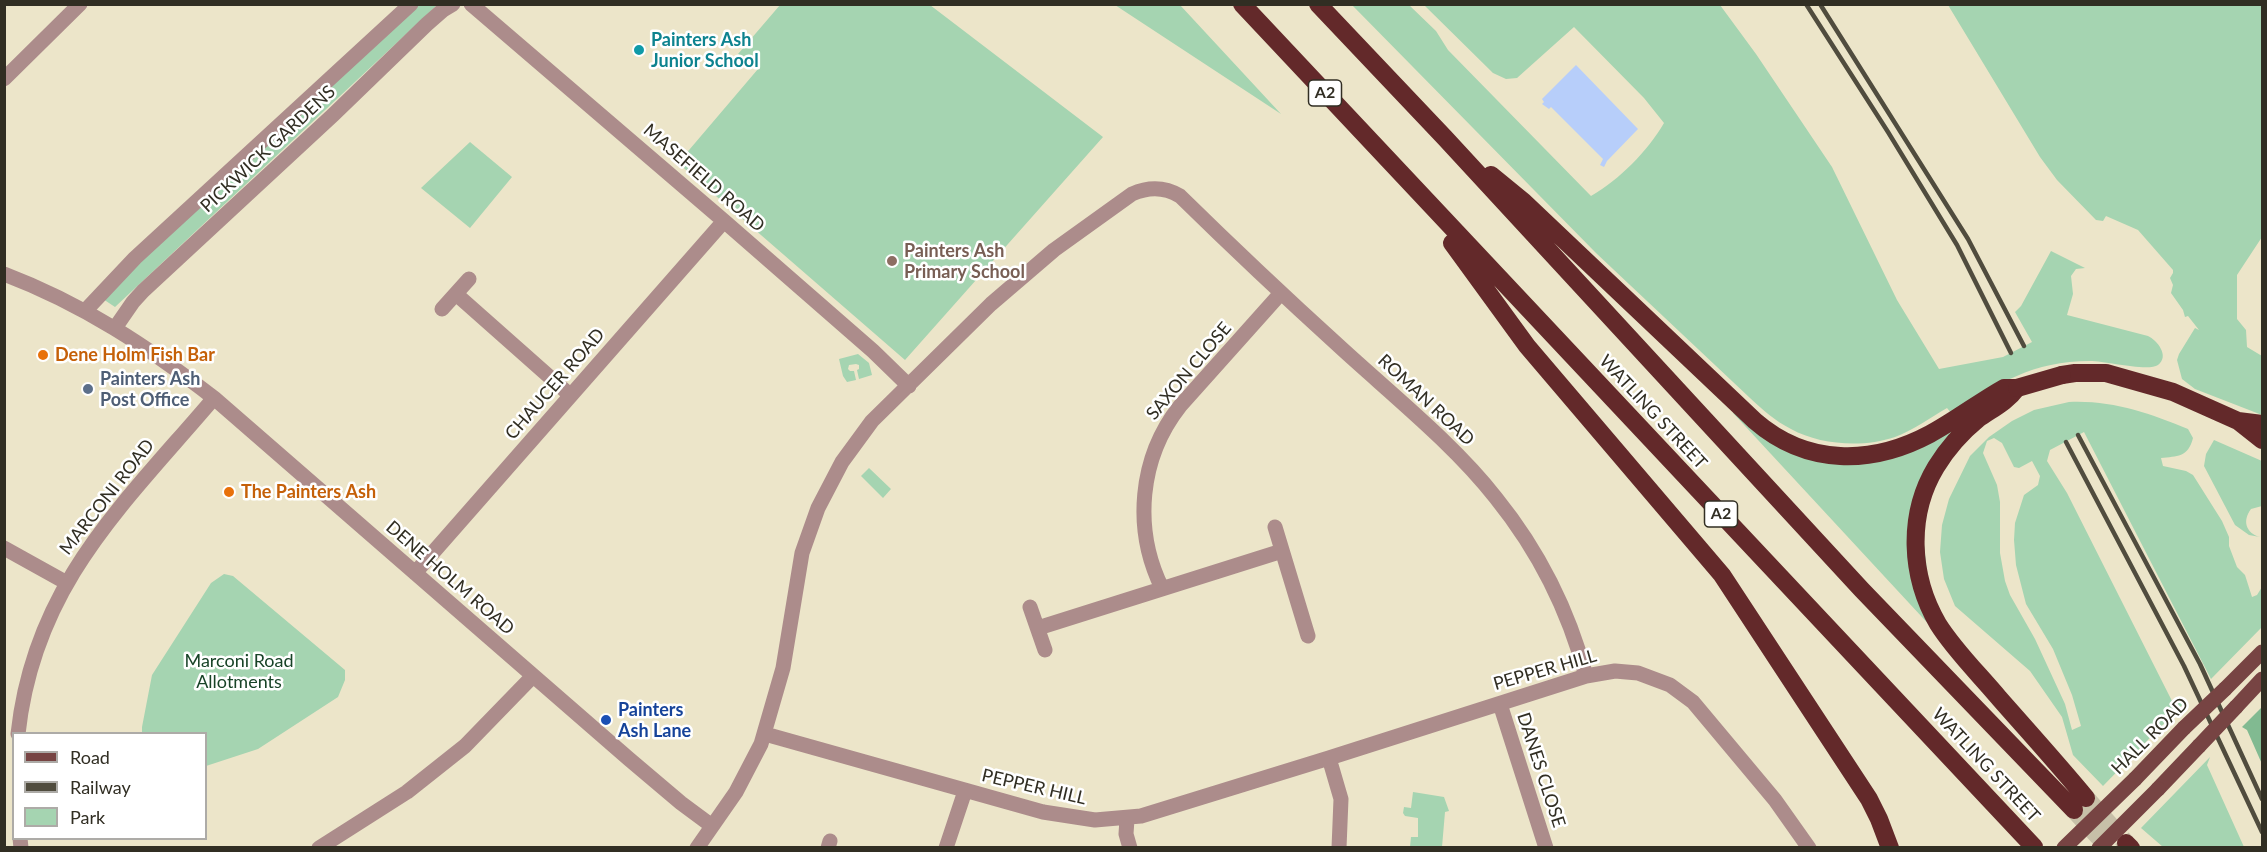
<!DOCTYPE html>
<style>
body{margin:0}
#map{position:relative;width:2267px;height:852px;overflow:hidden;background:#ece5c9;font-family:Lato,sans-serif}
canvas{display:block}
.frame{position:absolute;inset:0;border:6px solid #312e23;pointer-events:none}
.legend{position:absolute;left:12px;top:732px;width:195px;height:108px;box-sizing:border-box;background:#fff;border:2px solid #adaba7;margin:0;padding:8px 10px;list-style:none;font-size:18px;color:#312e23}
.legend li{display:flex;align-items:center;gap:12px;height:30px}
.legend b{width:30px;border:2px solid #adaba7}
</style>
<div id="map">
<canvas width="2267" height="852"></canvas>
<div class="frame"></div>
<ul class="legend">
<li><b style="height:8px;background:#774443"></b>Road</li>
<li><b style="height:8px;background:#504c3e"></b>Railway</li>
<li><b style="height:16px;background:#a5d4b1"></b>Park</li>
</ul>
</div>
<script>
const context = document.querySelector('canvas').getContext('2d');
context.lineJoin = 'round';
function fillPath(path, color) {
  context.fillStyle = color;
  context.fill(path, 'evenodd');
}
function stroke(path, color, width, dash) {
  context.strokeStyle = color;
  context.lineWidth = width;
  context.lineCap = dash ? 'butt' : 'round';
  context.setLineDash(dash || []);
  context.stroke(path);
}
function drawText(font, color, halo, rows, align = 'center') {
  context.font = font + ' Lato,sans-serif';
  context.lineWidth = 5;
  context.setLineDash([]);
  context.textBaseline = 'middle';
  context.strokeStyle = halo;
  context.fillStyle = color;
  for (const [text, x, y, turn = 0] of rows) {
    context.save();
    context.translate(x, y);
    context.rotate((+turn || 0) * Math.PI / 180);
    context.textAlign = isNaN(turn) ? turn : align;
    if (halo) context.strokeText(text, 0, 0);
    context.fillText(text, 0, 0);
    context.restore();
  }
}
fillPath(new Path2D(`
 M 416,5 L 436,6 L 115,307 L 100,297 Z
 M 780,5 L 930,5 L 1103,137 L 905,360 L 678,163 L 758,69 L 738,54 Z
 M 1115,5 L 1180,5 L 1281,114 Z
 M 1352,5 L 1409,5 L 1436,31 L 1448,50 L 1591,196 C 1620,179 1647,152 1664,123 L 1644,98 L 1574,27 L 1517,78 L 1506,79 L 1493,73 L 1424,5 L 1720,5 L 1756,54 L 1832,167 L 1897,300 L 1939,369 L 2003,357 L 2032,342 L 2015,312 L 2021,306 L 2051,251 L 2085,268 L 2076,269 L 2071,276 L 2073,294 L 2067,315 L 2148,336 C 2157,340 2170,356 2158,365 C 2148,372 2106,361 2090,361 C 2033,361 1998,383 1952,414 L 1947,408 C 1930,418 1913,430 1895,437 C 1863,448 1820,445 1791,429 C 1775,421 1763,410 1750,398 L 1596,253 Z
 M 1948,5 L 2262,5 L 2262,237 L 2237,275 L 2237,319 L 2246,330 L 2247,347 L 2262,356 L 2262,415 L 2195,389 L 2182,379 L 2177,360 L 2179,354 L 2195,328 L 2199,330 L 2188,316 L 2185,317 L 2183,310 L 2171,293 L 2173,285 L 2170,278 L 2173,273 L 2173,270 L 2138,230 L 2106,216 L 2103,221 L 2096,220 L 2057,180 L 2040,157 Z
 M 470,142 L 512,177 L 470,228 L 421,188 Z
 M 858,354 L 869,363 L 872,375 L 859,379 L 857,370 L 859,369 L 859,365 L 856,364 L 849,365 L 848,369 L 850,371 L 854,371 L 856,380 L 847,382 L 843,376 L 839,359 Z
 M 2069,402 C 2112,400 2149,413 2188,429 L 2193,438 C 2188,458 2177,456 2161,458 L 2163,466 L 2186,471 L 2193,475 L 2222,521 L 2229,537 L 2229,546 L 2237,567 L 2245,575 L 2252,597 L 2257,595 L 2262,587 L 2262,627 L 2211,679 L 2084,432 L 2050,450 L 2047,461 L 2067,493 L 2172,701 L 2185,702 L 2103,786 L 2073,755 L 2062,717 L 2030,671 L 1955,606 L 1944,579 L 1940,552 L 1942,525 L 1949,499 L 1970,456 L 1989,437 L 2012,421 L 2034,410 ZM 1994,438 L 2002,443 L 2014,467 L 2019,468 L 2032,461 L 2040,476 L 2038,485 L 2024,495 L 2015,523 L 2014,540 L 2016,565 L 2026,604 L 2053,649 L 2072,695 L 2081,726 L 2072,730 L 2065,704 L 2035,639 L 2010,595 L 2005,581 L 2000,553 L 2000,502 L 1997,485 L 1983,453 L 1987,441 Z
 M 1735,411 L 1815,459 L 1954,429 L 1918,493 L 1934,630 L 1733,413 Z
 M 2214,440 L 2262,461 L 2262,506 L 2251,509 C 2242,521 2246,533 2260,537 L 2249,535 L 2235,525 L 2204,466 L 2206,454 Z
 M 869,468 L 891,489 L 883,498 L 861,476 Z
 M 224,574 L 233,576 L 345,670 L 345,680 L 338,697 L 258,749 L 206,766 L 206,734 L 142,733 L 142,727 L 152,675 L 211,583 Z
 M 2210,757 L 2207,765 L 2244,847 L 2163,847 L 2141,828 Z
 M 1413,792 L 1444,797 L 1449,811 L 1445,812 L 1442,847 L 1410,847 L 1411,837 L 1418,837 L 1418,818 L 1405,816 L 1403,813 L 1404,807 L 1411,808 Z`), '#a5d4b1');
fillPath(new Path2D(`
 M 2262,707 L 2262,764 L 2247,730 L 2242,727 Z`), '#81ba91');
fillPath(new Path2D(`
 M 1576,65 L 1638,129 L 1607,161 L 1604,167 L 1600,165 L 1603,159 L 1551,107 L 1549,109 L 1542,104 L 1544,102 L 1542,99 Z`), '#b7cefa');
stroke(new Path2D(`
 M 2086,798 L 2126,843
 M 2074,810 L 2109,848`), '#c7c0a8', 18, [18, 9]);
stroke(new Path2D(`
 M 471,4 L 724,221 L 873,351 L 909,386
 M 4,79 L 80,4
 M 4,274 C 83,304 148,347 214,398 L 629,759 L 681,803 L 712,826
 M 456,294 L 570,395
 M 442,309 L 469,279
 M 85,311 L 135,258 L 411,4
 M 115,328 L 133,302 L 143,291 L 333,115 L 427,24 L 443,10 L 453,4
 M 1275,527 L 1308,636
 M 4,548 L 67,583
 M 415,573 L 724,221
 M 1162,588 C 1133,529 1139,458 1180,406 L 1281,293
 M 1030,607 L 1045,650
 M 1038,628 L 1282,551
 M 1500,704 L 1546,848
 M 18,734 C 34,585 123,505 214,398
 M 765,734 L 1043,812 L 1095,820 L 1141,816 L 1329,758
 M 1127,819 L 1126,834 L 1130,848
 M 20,838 L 21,848
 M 319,848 L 407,792 L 465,746 L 533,676
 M 697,848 L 736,792 L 761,744 L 783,668 L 802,553 L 818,508 L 842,462 L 872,421 L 991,304 L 1054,250 L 1132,194 C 1148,187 1165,187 1180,196 C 1232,247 1285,297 1339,346 C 1390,393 1454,444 1496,498 C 1538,550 1569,612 1586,676
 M 828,848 L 830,841
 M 946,848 L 965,791
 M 1339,848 L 1341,799 L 1329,758 L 1586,676 L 1615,671 L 1638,673 L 1670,685 L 1693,702 L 1775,800 L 1809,848`), '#ac8c8b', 15);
stroke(new Path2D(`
 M 2225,689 L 2262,652
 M 2236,707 L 2262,679
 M 2135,779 L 2184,728
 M 2158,789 L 2199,746`), '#774443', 15);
stroke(new Path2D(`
 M 1242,4 L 2034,847
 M 1318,4 L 1445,138 L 1862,590 L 2074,810
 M 1491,175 L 1524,202 L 1755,421 C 1807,466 1872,465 1930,434 C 1956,420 1979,402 2004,388 L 2017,388
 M 1452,243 L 1527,346 L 1722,575 L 1869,799 L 1879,819 L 1890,848
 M 2062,375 L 2075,373 L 2106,373 L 2173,392 L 2238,421 L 2262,424
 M 2017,388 C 2007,402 1992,409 1978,419 C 1962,432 1947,449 1936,467 C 1907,515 1910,576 1938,624 C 1955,651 1979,674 1999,698 C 2028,731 2058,764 2086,798
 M 2238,421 L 2262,440
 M 2126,843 L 2131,848`), '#63292a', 18);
stroke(new Path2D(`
 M 1806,4 L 1888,132 L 1957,245 L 2011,353
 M 1820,4 L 1968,239 L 2024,346
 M 2078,435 L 2200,664 L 2262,799
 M 2066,442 L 2184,666 L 2262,832`), '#504c3e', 4.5);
stroke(new Path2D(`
 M 2184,728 L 2225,689
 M 2199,746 L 2236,707
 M 2064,848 L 2135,779
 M 2099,848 L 2158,789`), '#774443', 15);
stroke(new Path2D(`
 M 2017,388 L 2062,375`), '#63292a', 18);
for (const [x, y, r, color] of [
 [639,50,6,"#0f9aa8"],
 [892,261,6,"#8d6e63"],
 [43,355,6,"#e8710a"],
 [88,389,6,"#5c6f8a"],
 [229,492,6,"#e8710a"],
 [606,720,6,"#1a4fb4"]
]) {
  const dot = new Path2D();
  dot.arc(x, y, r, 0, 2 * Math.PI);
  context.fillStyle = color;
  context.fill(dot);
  stroke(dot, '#fff', 2);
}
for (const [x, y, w] of [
 [1325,93,33],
 [1721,514,33]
]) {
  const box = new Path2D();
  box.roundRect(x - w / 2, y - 13, w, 26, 4.5);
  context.fillStyle = '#fff';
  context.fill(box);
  stroke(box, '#312e23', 1.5);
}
drawText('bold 16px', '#312e23', null, [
 ["A2",1325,93],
 ["A2",1721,514]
]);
drawText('bold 18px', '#0d838f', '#fff', [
 ["Painters Ash",651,40],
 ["Junior School",651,61]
], 'left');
drawText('18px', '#312e23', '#fff', [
 ["PICKWICK GARDENS",268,149,-43],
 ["MASEFIELD ROAD",704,178,41],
 ["SAXON CLOSE",1189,371,-50],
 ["CHAUCER ROAD",555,384,-49],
 ["ROMAN ROAD",1426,400,43],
 ["WATLING STREET",1653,412,47],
 ["MARCONI ROAD",107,497,-52],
 ["DENE HOLM ROAD",450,578,41],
 ["PEPPER HILL",1545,670,-16],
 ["HALL ROAD",2150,736,-45],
 ["WATLING STREET",1986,765,47],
 ["DANES CLOSE",1541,770,72],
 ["PEPPER HILL",1034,787,13]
]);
drawText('bold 18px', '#785e54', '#fff', [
 ["Painters Ash",904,251],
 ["Primary School",904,272]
], 'left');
drawText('bold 18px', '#c56008', '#fff', [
 ["Dene Holm Fish Bar",55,355],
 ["The Painters Ash",241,492]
], 'left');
drawText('bold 18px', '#4e5e75', '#fff', [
 ["Painters Ash",100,379],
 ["Post Office",100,400]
], 'left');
drawText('18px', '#184327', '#fff', [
 ["Marconi Road",239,661],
 ["Allotments",239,682]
]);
drawText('bold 18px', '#164399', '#fff', [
 ["Painters",618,710],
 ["Ash Lane",618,731]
], 'left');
</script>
